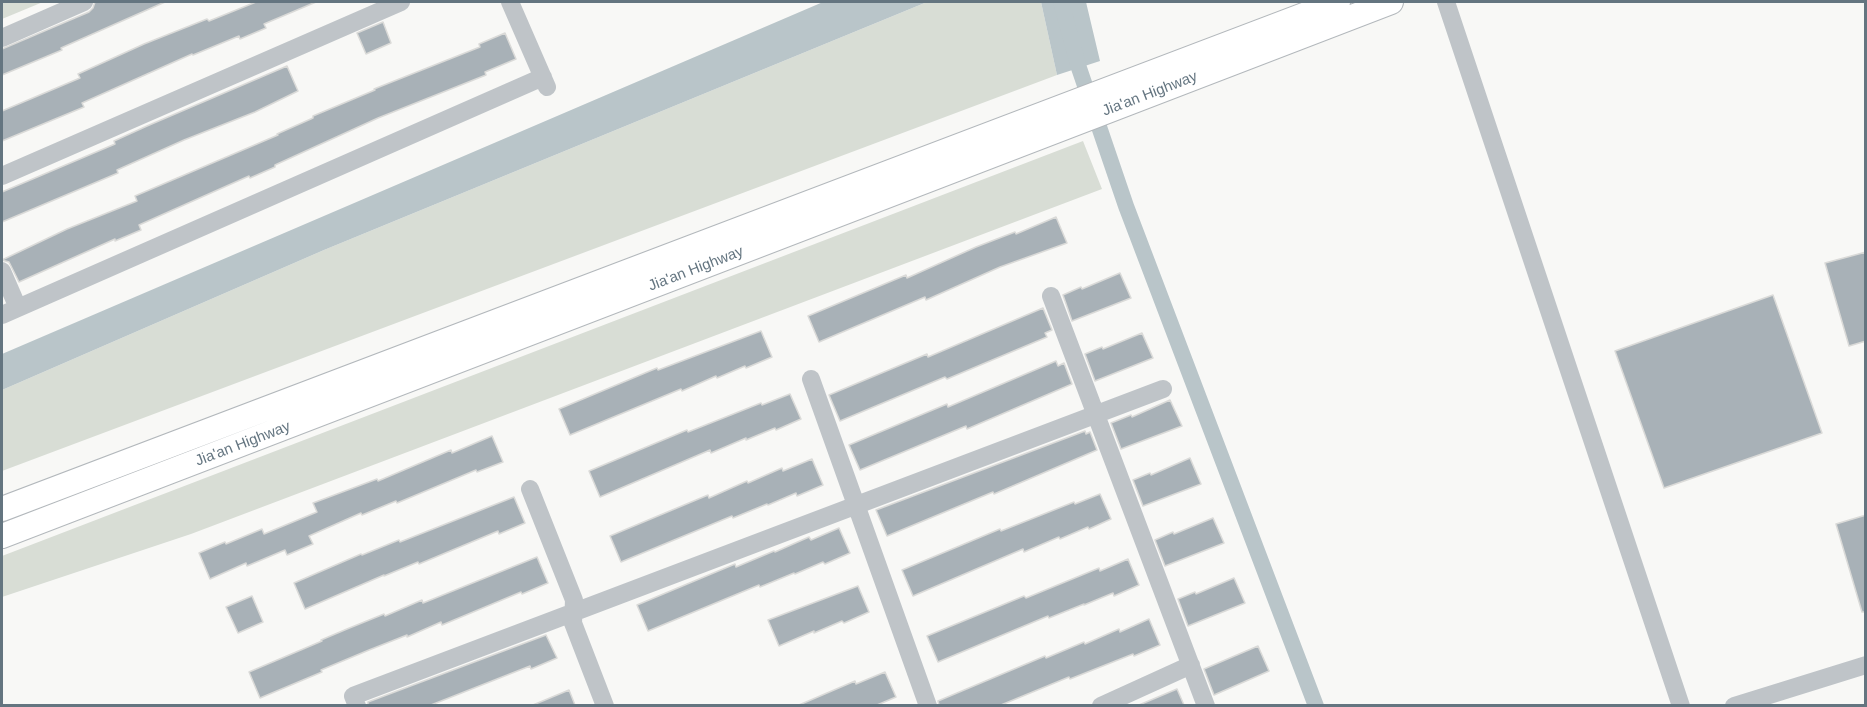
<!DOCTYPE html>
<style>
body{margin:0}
#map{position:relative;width:1867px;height:707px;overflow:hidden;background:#f8f8f6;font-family:Arial,sans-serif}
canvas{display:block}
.frame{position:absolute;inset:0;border:3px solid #647580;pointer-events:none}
</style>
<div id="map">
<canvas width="1867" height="707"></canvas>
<div class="frame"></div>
</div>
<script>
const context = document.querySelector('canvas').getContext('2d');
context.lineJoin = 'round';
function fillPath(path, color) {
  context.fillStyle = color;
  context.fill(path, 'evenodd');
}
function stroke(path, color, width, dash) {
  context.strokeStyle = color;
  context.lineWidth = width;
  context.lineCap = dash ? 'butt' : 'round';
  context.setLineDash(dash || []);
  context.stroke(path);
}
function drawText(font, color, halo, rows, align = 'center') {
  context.font = font + ' Arial,sans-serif';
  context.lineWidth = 6;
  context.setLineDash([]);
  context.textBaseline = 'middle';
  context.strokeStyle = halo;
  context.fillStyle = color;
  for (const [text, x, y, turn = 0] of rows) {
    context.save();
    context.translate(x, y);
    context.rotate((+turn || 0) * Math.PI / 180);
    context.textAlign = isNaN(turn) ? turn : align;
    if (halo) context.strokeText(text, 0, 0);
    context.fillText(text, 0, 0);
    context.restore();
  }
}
fillPath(new Path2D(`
 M 2,2 L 43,2 L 2,19 Z
 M 927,2 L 1041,2 L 1057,75 L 2,471 L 2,390 L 324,250 Z
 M 1083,141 L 1102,189 L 191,534 L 2,597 L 2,556 Z`), '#d8ddd5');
fillPath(new Path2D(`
 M 823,2 L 927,2 L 324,250 L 2,390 L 2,354 Z
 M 1041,2 L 1086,2 L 1100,61 L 1057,75 Z`), '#b9c5c9');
stroke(new Path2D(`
 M 1061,2 L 1079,68 L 1126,206 L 1316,706`), '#b9c5c9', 16);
const building = new Path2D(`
 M 95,2 L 165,2 L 61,48 L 62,50 L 2,75 L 2,49 L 89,12 L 93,8 Z
 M 256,2 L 316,2 L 264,24 L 266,28 L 240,39 L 239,36 L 193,55 L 192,54 L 82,103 L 84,107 L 2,141 L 2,111 L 80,78 L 78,74 L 144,44 L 207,19 L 209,21 Z
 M 383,22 L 391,43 L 366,54 L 357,33 Z
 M 505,33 L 516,59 L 485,72 L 486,75 L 378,118 L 275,165 L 275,167 L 250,178 L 249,176 L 139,225 L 141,230 L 115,241 L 115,239 L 19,282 L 9,262 L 2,260 L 67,229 L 137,201 L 135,196 L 278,135 L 277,134 L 313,118 L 313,116 L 375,90 L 374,89 L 480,47 L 479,44 Z
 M 287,66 L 298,91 L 255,112 L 184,140 L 117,170 L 118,173 L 2,222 L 2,192 L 115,144 L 114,141 L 147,126 Z
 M 1056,217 L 1067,243 L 1000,267 L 926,300 L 925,297 L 819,342 L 808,316 L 906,275 L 907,278 L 976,247 L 1015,232 L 1016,234 Z
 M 1866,252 L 1866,341 L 1849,346 L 1825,263 Z
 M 1120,273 L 1131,298 L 1072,321 L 1063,295 L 1081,287 L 1082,289 Z
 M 1773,295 L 1822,433 L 1664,488 L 1615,351 Z
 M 1043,308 L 1052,330 L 1045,333 L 1047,337 L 947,379 L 945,377 L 840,421 L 829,395 L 927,354 L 928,357 Z
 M 761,331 L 772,357 L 746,368 L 745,366 L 717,378 L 716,376 L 682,391 L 681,389 L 570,435 L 559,409 L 657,368 L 658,370 Z
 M 1142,333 L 1153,358 L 1095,381 L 1085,354 L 1102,347 L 1103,349 Z
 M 1056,361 L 1058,366 L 1064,363 L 1072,384 L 967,429 L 966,426 L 860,470 L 849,445 L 947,404 L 948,407 Z
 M 790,394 L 801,419 L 776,430 L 775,428 L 746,440 L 746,438 L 711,453 L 710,450 L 600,497 L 589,471 L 687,430 L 688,432 L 761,403 L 762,405 Z
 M 1170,400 L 1182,426 L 1121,449 L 1111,423 L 1131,415 L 1132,417 Z
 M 1085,431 L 1086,434 L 1090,432 L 1097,450 L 994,494 L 993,492 L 887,536 L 876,510 Z
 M 492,436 L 503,462 L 477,472 L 476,470 L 397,503 L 396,501 L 362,515 L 361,513 L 309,536 L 313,544 L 287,555 L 285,550 L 247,566 L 246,563 L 210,579 L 199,553 L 225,542 L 226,544 L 262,529 L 264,534 L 317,512 L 313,503 L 377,479 L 378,481 L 451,450 L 452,453 Z
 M 1190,458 L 1201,484 L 1143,506 L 1133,480 L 1150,473 L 1151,475 Z
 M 812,459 L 823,485 L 797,496 L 796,493 L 768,505 L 767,504 L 733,518 L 732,516 L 621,562 L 610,536 L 708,495 L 709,498 L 747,481 L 748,483 L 782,468 L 783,471 Z
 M 1100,494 L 1111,519 L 1089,529 L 1088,527 L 1060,539 L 1059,537 L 1024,552 L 1023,549 L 913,596 L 902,570 L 1000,529 L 1001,531 L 1074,502 L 1075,504 Z
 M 514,497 L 525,523 L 499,534 L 498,531 L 419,564 L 418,562 L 384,576 L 384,575 L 305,609 L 294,583 L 361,554 L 362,555 L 399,540 L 400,542 Z
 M 1866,515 L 1866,612 L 1862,612 L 1836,524 Z
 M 1213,518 L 1224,543 L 1165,566 L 1155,540 L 1173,532 L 1174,534 Z
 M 839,528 L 850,553 L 825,564 L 823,562 L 795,574 L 794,573 L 760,587 L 759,585 L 648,631 L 637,605 L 735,564 L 736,567 L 774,551 L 775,552 L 809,537 L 811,540 Z
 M 537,557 L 548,583 L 522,594 L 521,592 L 442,625 L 441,622 L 407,637 L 407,635 L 369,650 L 321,670 L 322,672 L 260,698 L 249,672 L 322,641 L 321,640 L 347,629 L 384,614 L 385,616 L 422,600 L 423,603 Z
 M 1128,559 L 1139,585 L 1114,596 L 1113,593 L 1084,605 L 1084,604 L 1049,618 L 1048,616 L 938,662 L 927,636 L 1024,596 L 1026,598 L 1099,568 L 1100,571 Z
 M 1234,578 L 1245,603 L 1188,626 L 1178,599 L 1195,592 L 1196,594 Z
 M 858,586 L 869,612 L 844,623 L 842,621 L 814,633 L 814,631 L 779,646 L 768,620 Z
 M 252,596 L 263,622 L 238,633 L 226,607 Z
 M 1149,619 L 1160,645 L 1134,656 L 1133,654 L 1070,679 L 1069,677 L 1001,705 L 939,705 L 938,701 L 1045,656 L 1046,658 L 1084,642 L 1085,644 L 1119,629 L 1120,632 Z
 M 546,635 L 557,658 L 531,669 L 530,666 L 431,705 L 368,705 L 368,702 Z
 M 1258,646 L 1269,671 L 1214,695 L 1204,669 Z
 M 885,672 L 896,697 L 877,705 L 799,705 L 855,681 L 856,684 Z
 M 1177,689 L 1184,705 L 1139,705 Z
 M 569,690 L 575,705 L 533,705 Z`);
fillPath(building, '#a8b1b7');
stroke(building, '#dadad8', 1.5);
const major = new Path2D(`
 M 2,509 L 1338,2
 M 2,536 L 1391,2`);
stroke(major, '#b3b8bc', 26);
stroke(new Path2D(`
 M 510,2 L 547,87
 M 1446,2 L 1681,706
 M 2,38 L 84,2
 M 2,176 L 401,2
 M 2,271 L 18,308
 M 1051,296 L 1206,706
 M 2,315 L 543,77
 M 811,379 L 928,706
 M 530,489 L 574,600 L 573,623 L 605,706
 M 357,706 L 353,696 L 1163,389
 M 1101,706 L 1191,665
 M 1734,706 L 1866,665`), '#bfc4c8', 18);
stroke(major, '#fff', 24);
drawText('15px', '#647580', '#fff', [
 ["Jia'an Highway",1150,94,-21],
 ["Jia'an Highway",696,269,-21],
 ["Jia'an Highway",243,444,-21]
]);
</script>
